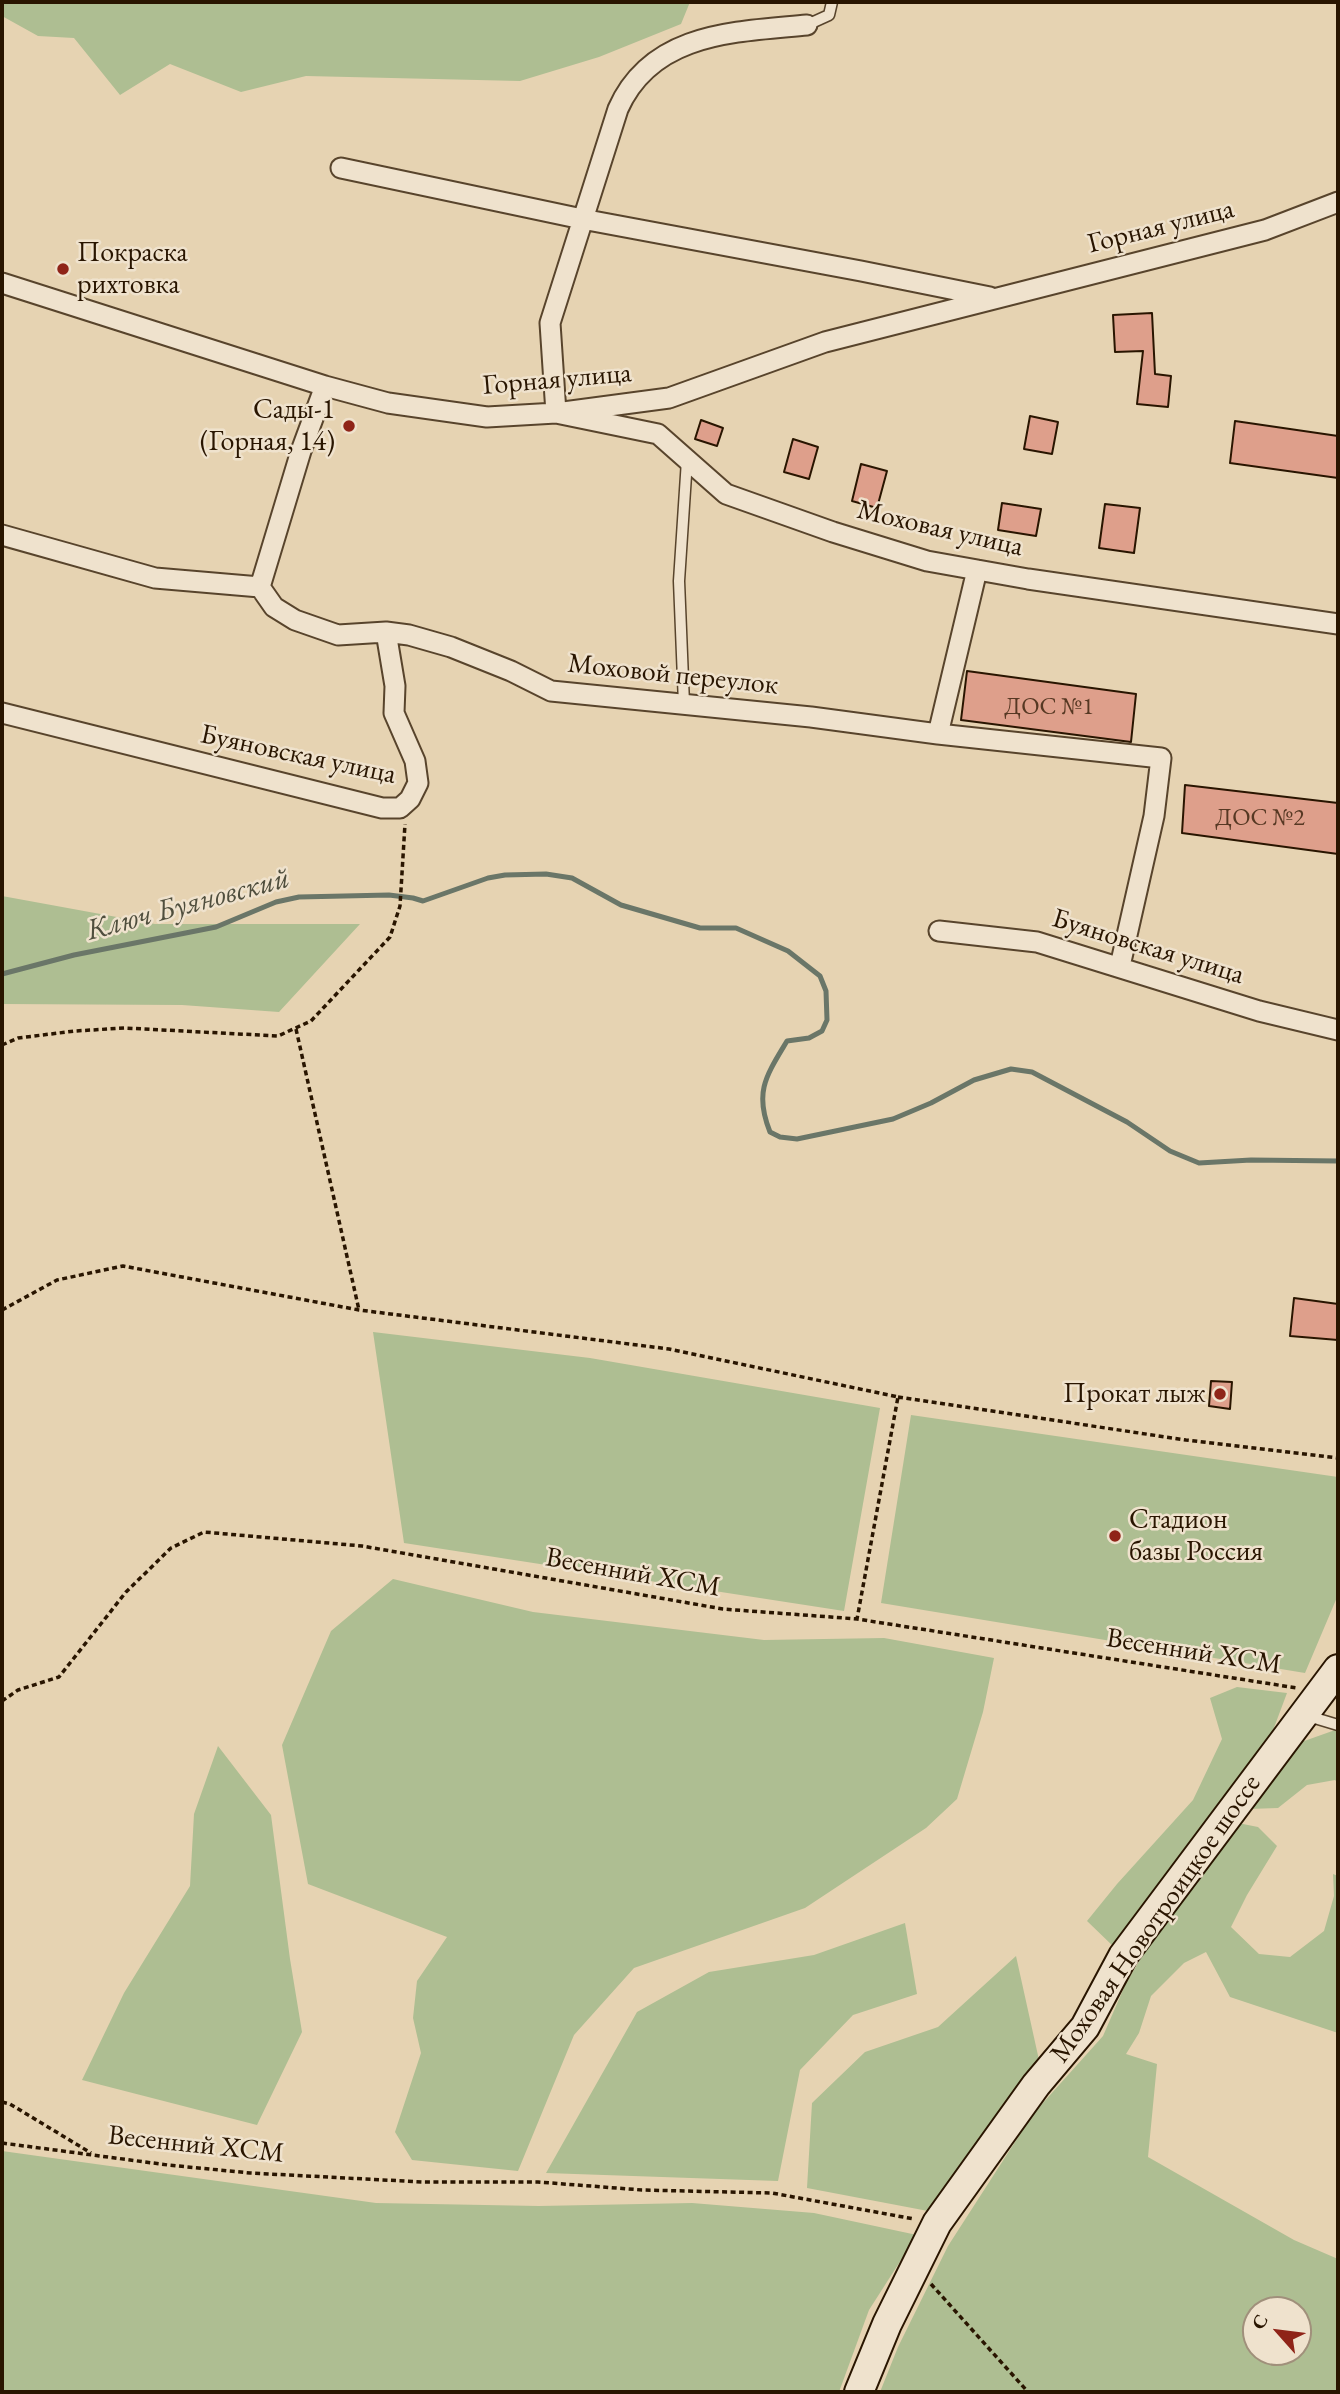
<!DOCTYPE html>
<meta charset="utf-8">
<style>
body{margin:0}
#map{position:relative;width:1340px;height:2394px;overflow:hidden;background:#e6d3b2;font-family:"EB Garamond",serif}
canvas{display:block}
.frame{position:absolute;inset:0;border:4px solid #291500;pointer-events:none}
.north{position:absolute;left:1242px;top:2296px;width:70px;height:70px;box-sizing:border-box;background:#efe2cd;border:2px solid #a0907b;border-radius:50%;rotate:298deg;font-size:19px;font-weight:700;line-height:28px;text-align:center;color:#291500}
.north::after{content:'';display:block;margin:auto;width:24px;height:32px;background:#8f2418;clip-path:polygon(50% 0,100% 100%,50% 72%,0 100%)}
</style>
<div id="map">
<canvas width="1340" height="2394"></canvas>
<div class="frame"></div>
<div class="north">С</div>
</div>
<script>
const context = document.querySelector('canvas').getContext('2d');
context.lineJoin = 'round';
function fillPath(path, color) {
  context.fillStyle = color;
  context.fill(path, 'evenodd');
}
function stroke(path, color, width, dash) {
  context.strokeStyle = color;
  context.lineWidth = width;
  context.lineCap = dash ? 'butt' : 'round';
  context.setLineDash(dash || []);
  context.stroke(path);
}
function drawText(font, color, halo, rows, align = 'center') {
  context.font = font + ' "EB Garamond",serif';
  context.lineWidth = 5;
  context.setLineDash([]);
  context.textBaseline = 'middle';
  context.strokeStyle = halo;
  context.fillStyle = color;
  for (const [text, x, y, turn = 0] of rows) {
    context.save();
    context.translate(x, y);
    context.rotate((+turn || 0) * Math.PI / 180);
    context.textAlign = isNaN(turn) ? turn : align;
    if (halo) context.strokeText(text, 0, 0);
    context.fillText(text, 0, 0);
    context.restore();
  }
}
fillPath(new Path2D(`
 M 2,2 L 690,2 L 681,24 L 599,57 L 520,81 L 306,76 L 241,92 L 170,64 L 120,95 L 74,38 L 38,36 L 2,16 Z
 M 2,896 L 155,924 L 360,924 L 279,1012 L 182,1005 L 2,1004 Z
 M 373,1332 L 590,1358 L 880,1408 L 844,1611 L 404,1543 Z
 M 911,1415 L 1338,1477 L 1338,1595 L 1305,1673 L 881,1603 Z
 M 393,1579 L 533,1612 L 764,1640 L 884,1638 L 994,1658 L 983,1712 L 957,1799 L 926,1828 L 805,1908 L 634,1968 L 574,2035 L 518,2171 L 412,2160 L 395,2132 L 421,2053 L 413,2018 L 417,1981 L 447,1937 L 308,1884 L 282,1745 L 331,1631 Z
 M 1237,1687 L 1287,1693 L 1266,1749 L 1115,1948 L 1087,1921 L 1117,1884 L 1193,1800 L 1222,1739 L 1210,1698 Z
 M 1338,1729 L 1338,1783 L 1335,1780 L 1307,1785 L 1278,1808 L 1249,1809 L 1293,1745 Z
 M 218,1746 L 271,1815 L 290,1959 L 302,2032 L 257,2125 L 82,2080 L 124,1993 L 190,1886 L 194,1814 Z
 M 1233,1822 L 1258,1827 L 1277,1846 L 1247,1895 L 1231,1927 L 1259,1954 L 1290,1957 L 1324,1931 L 1334,1896 L 1333,1874 L 1338,1876 L 1338,2033 L 1230,1997 L 1206,1952 L 1184,1963 L 1151,1996 L 1139,2033 L 1126,2054 L 1157,2064 L 1148,2157 L 1294,2240 L 1338,2259 L 1338,2392 L 880,2392 L 898,2347 L 948,2246 L 1033,2114 L 1103,2036 L 1126,1983 L 1169,1912 ZM 1256,2310 L 1298,2310 L 1298,2352 L 1256,2352 Z
 M 905,1923 L 917,1994 L 853,2015 L 800,2070 L 778,2181 L 546,2173 L 637,2012 L 709,1972 L 814,1955 Z
 M 1016,1956 L 1039,2060 L 928,2211 L 807,2188 L 812,2103 L 865,2052 L 938,2027 Z
 M 2,2151 L 376,2203 L 539,2206 L 692,2203 L 814,2213 L 917,2235 L 869,2310 L 839,2392 L 2,2392 Z`), '#aebe92');
stroke(new Path2D(`
 M 2,974 L 74,955 L 216,927 L 276,902 L 299,897 L 389,895 L 413,898 L 423,901 L 488,878 L 505,875 L 546,874 L 572,878 L 621,905 L 700,928 L 736,928 L 788,951 L 820,976 L 826,991 L 827,1020 L 822,1031 L 809,1038 L 787,1041 C 766,1076 754,1092 770,1132 L 780,1137 L 797,1139 L 893,1119 L 931,1103 L 974,1080 L 1011,1069 L 1032,1072 L 1127,1122 L 1170,1151 L 1199,1163 L 1251,1160 L 1338,1161`), '#6a7668', 5);
const building = new Path2D(`
 M 1152,313 L 1155,374 L 1171,376 L 1168,407 L 1137,404 L 1143,351 L 1115,352 L 1113,315 Z
 M 1030,416 L 1058,422 L 1052,454 L 1024,449 Z
 M 701,420 L 723,428 L 717,446 L 695,439 Z
 M 1235,421 L 1338,436 L 1338,478 L 1230,463 Z
 M 793,439 L 818,447 L 809,479 L 784,472 Z
 M 861,464 L 887,471 L 877,508 L 852,501 Z
 M 1002,503 L 1041,509 L 1036,536 L 998,530 Z
 M 1105,504 L 1140,508 L 1134,553 L 1099,548 Z
 M 967,671 L 1136,694 L 1131,742 L 961,720 Z
 M 1185,785 L 1338,803 L 1338,854 L 1182,833 Z
 M 1294,1298 L 1338,1304 L 1338,1340 L 1290,1336 Z
 M 1211,1381 L 1232,1382 L 1230,1409 L 1209,1406 Z`);
fillPath(building, '#de9f8b');
stroke(building, '#291500', 2);
const lane = new Path2D(`
 M 807,25 L 829,15 L 832,2
 M 684,704 L 679,581 L 687,460
 M 1308,1716 L 1338,1725`);
const street = new Path2D(`
 M 807,25 C 735,32 652,32 618,109 L 550,323 L 556,413 L 658,434 L 726,494 L 833,532 L 927,561 L 1028,579 L 1338,624
 M 341,168 L 582,219 L 861,271 L 990,297
 M 2,283 L 325,386 L 388,403 L 487,417 L 556,413 L 669,398 L 825,342 L 1265,230 L 1338,202
 M 2,535 L 155,578 L 260,587 L 301,451 L 325,386
 M 260,587 L 274,607 L 295,620 L 338,635 L 386,632 L 409,635 L 451,647 L 511,671 L 551,691 L 811,717 L 938,734 L 1161,758 L 1154,816 L 1120,966
 M 2,713 L 382,808 L 400,808 L 410,799 L 418,783 L 415,761 L 394,713 L 395,686 L 386,632
 M 938,734 L 977,570
 M 939,931 L 1037,942 L 1259,1011 L 1338,1030`);
const secondary = new Path2D(`
 M 859,2392 L 887,2324 L 937,2223 L 1036,2085 L 1085,2027 L 1123,1956 L 1338,1669`);
stroke(lane, '#58442c', 13);
stroke(street, '#58442c', 23);
stroke(secondary, '#291500', 32);
stroke(new Path2D(`
 M 296,1029 L 359,1310
 M 2,1045 L 18,1038 L 75,1031 L 125,1028 L 278,1036 L 311,1021 L 390,937 L 400,906 L 405,824
 M 2,1310 L 57,1280 L 123,1266 L 359,1310 L 669,1349 L 898,1397 L 857,1619
 M 898,1397 L 1186,1440 L 1338,1458
 M 2,1701 L 18,1690 L 59,1677 L 126,1592 L 171,1548 L 204,1532 L 362,1546 L 723,1609 L 857,1619 L 1297,1688
 M 2,2102 L 10,2104 L 91,2153
 M 2,2143 L 168,2165 L 250,2173 L 423,2182 L 538,2182 L 642,2190 L 772,2193 L 914,2219
 M 931,2284 L 1028,2392`), '#291500', 3.5, [5, 3.5]);
stroke(lane, '#efe2cd', 10);
stroke(street, '#efe2cd', 19);
stroke(secondary, '#efe2cd', 28);
for (const [x, y, r, color] of [
 [63,269,7,"#8f2418"],
 [349,426,7,"#8f2418"],
 [1220,1394,7,"#8f2418"],
 [1115,1536,7,"#8f2418"]
]) {
  const dot = new Path2D();
  dot.arc(x, y, r, 0, 2 * Math.PI);
  context.fillStyle = color;
  context.fill(dot);
  stroke(dot, '#efe2cd', 2.5);
}
drawText('24px', '#563823', null, [
 ["ДОС №1",1049,707],
 ["ДОС №2",1260,818]
]);
drawText('28px', '#291500', '#efe2cd', [
 ["Горная улица",1161,227,-14],
 ["Горная улица",557,380,-5],
 ["Моховая улица",940,529,13],
 ["Моховой переулок",673,675,6],
 ["Буяновская улица",298,755,12],
 ["Буяновская улица",1148,947,17],
 ["Весенний ХСМ",633,1573,10],
 ["Весенний ХСМ",1194,1652,9],
 ["Моховая Новотроицкое шоссе",1156,1919,-55],
 ["Весенний ХСМ",196,2145,6]
]);
drawText('28px', '#291500', '#efe2cd', [
 ["Покраска",77,253],
 ["рихтовка",77,285],
 ["Сады-1",335,410,"right"],
 ["(Горная, 14)",335,442,"right"],
 ["Прокат лыж",1206,1394,"right"],
 ["Стадион",1129,1520],
 ["базы Россия",1129,1552]
], 'left');
drawText('italic 30px', '#4f4e3d', '#efe2cd', [
 ["Ключ Буяновский",188,905,-15]
]);
</script>
